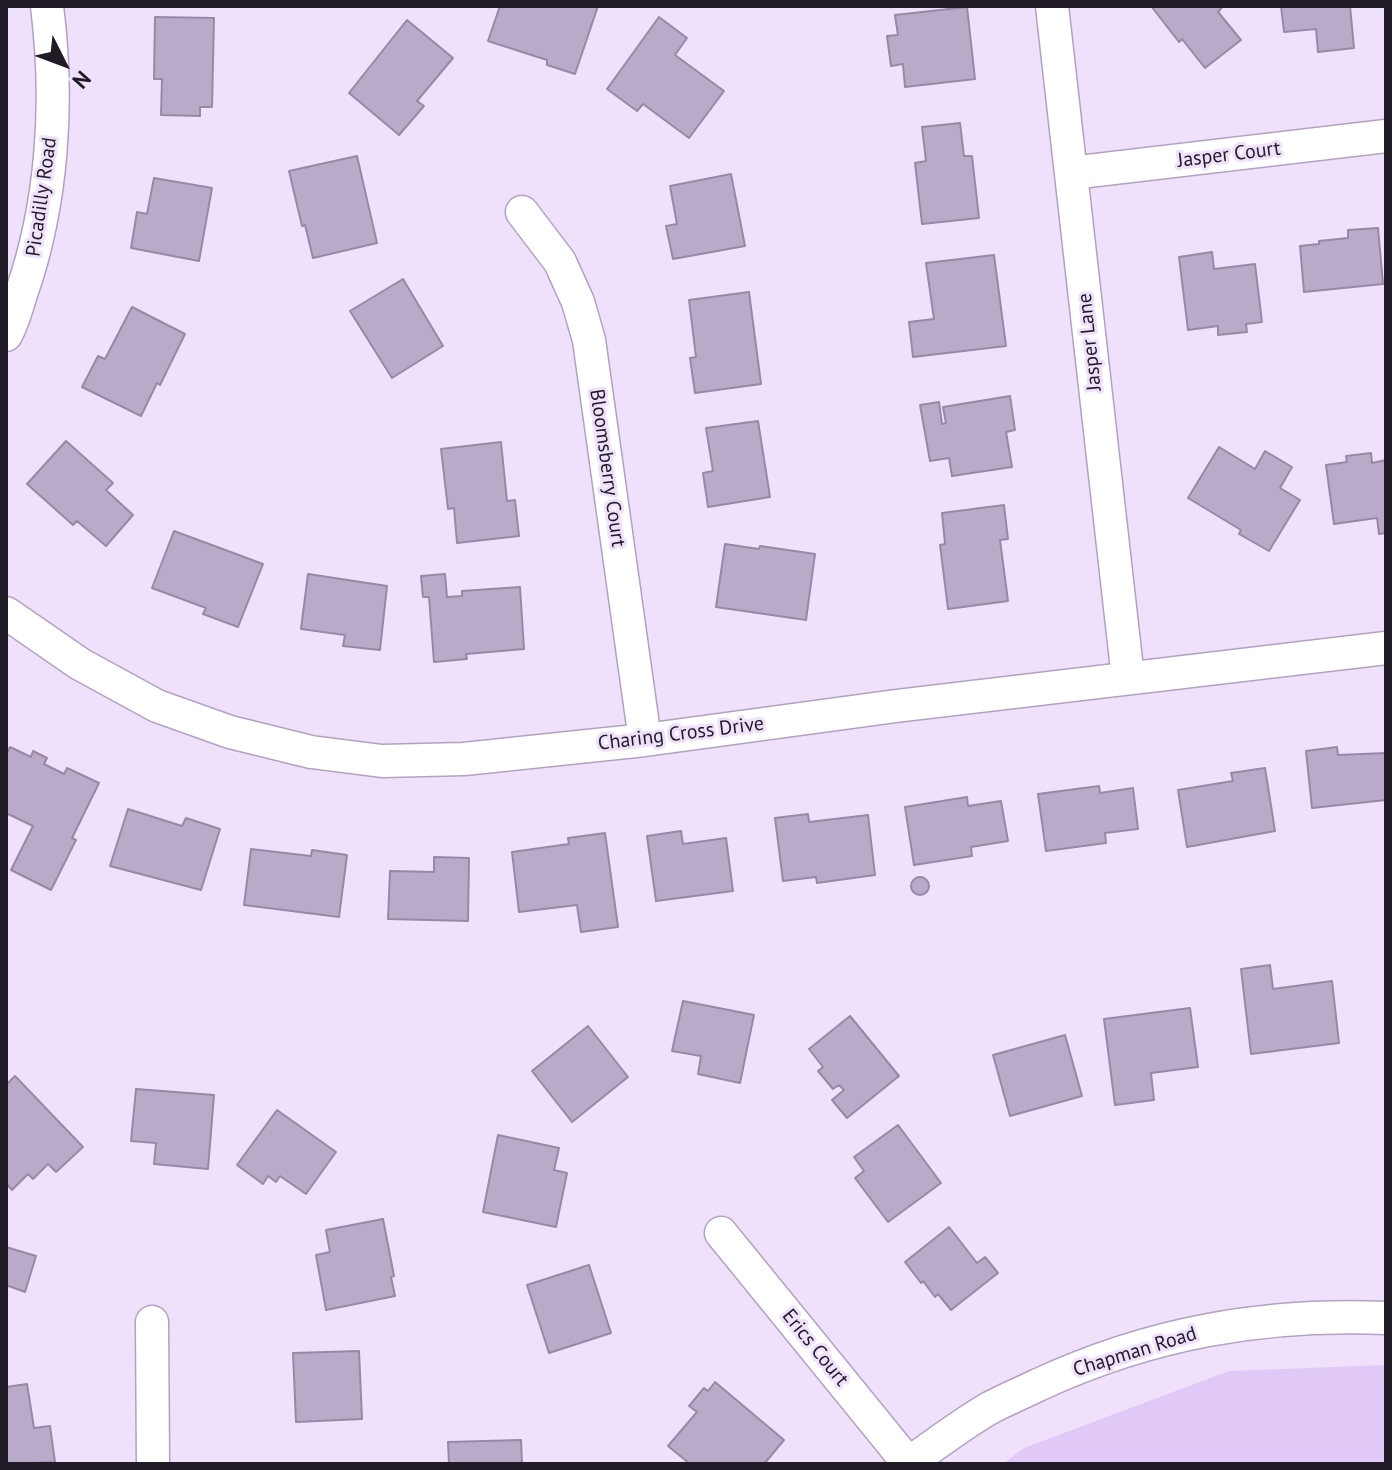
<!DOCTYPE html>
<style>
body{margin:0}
#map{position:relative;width:1392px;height:1470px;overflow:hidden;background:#efe1fb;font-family:"PT Sans",sans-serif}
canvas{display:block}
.frame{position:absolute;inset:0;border:8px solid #211b27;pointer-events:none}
.north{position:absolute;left:24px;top:24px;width:80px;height:80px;-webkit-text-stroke:6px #efe1fb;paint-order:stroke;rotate:132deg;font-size:22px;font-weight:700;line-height:32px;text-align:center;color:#211b27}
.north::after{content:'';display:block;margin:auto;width:28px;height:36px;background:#211b27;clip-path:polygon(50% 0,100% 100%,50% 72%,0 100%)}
</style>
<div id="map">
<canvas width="1392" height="1470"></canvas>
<div class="frame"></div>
<div class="north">N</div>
</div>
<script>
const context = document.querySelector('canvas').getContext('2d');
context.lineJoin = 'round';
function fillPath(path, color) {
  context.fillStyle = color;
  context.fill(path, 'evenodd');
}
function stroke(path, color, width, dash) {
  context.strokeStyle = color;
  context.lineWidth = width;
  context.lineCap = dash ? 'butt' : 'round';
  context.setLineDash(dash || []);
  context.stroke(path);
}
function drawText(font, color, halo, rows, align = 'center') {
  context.font = font + ' "PT Sans",sans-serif';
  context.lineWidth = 6;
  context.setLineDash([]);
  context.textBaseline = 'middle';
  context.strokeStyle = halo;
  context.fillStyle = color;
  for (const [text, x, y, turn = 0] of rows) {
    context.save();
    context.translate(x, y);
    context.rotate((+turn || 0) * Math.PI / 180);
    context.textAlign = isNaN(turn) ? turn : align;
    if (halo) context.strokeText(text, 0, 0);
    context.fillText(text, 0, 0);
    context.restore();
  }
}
fillPath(new Path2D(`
 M 1386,1365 L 1386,1464 L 1003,1464 L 1024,1448 L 1229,1371 Z`), '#e0c9f6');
const building = new Path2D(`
 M 500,6 L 598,6 L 575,74 L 547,65 L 547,60 L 488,41 Z
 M 1151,6 L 1223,6 L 1218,12 L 1241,40 L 1205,68 L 1182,39 L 1179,42 Z
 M 1281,6 L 1350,6 L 1354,48 L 1318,52 L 1316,29 L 1284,32 Z
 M 967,7 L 975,79 L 905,87 L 903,64 L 891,66 L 887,36 L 898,35 L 895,15 Z
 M 155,17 L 214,18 L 212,107 L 200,107 L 200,116 L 161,115 L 162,79 L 154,79 Z
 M 659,17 L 687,38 L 675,55 L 724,91 L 689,138 L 643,104 L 637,111 L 607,89 Z
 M 407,20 L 453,58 L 417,101 L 424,106 L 399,135 L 349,93 Z
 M 960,123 L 964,156 L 972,156 L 979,218 L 922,224 L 915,163 L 926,161 L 922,127 Z
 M 357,156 L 377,243 L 313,258 L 305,225 L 302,226 L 289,171 Z
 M 731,174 L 745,246 L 673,259 L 666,226 L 677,224 L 670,186 Z
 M 154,178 L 212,188 L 199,261 L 131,248 L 137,212 L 147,214 Z
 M 1378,228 L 1383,284 L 1304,292 L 1300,246 L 1319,244 L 1319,241 L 1348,238 L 1348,230 Z
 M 1212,252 L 1214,269 L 1255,264 L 1262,322 L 1246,324 L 1247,332 L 1218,335 L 1218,326 L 1188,330 L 1179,257 Z
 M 994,255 L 1006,346 L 913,357 L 909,322 L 934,319 L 926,263 Z
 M 403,279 L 443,346 L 392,378 L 350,311 Z
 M 749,292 L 761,384 L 695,393 L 690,358 L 696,357 L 689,300 Z
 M 132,307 L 185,334 L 160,385 L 157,383 L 141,416 L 82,387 L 98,356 L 105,359 Z
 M 1010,396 L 1015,430 L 1006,432 L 1012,467 L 952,476 L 949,458 L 930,461 L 920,405 L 939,402 L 942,424 L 946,423 L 943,407 Z
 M 758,421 L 770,497 L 708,507 L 703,473 L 713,471 L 706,428 Z
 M 66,441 L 113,483 L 106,490 L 133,515 L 106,546 L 77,521 L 73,525 L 27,484 Z
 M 501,442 L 507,501 L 515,500 L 519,536 L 457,543 L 454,508 L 448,509 L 441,449 Z
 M 1219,447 L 1255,469 L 1265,451 L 1292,467 L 1280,488 L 1300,500 L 1269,551 L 1239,534 L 1241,530 L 1188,498 Z
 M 1371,453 L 1372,463 L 1386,460 L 1386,533 L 1379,534 L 1377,518 L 1334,524 L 1326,465 L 1347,462 L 1346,456 Z
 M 1004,505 L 1008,539 L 1000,540 L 1008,601 L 948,609 L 940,545 L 945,544 L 942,513 Z
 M 174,531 L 263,564 L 238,627 L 203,614 L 206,608 L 152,588 Z
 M 725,544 L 759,549 L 760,546 L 815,554 L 806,620 L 716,607 Z
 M 308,574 L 387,586 L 380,650 L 343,646 L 345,635 L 301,629 Z
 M 445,574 L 447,597 L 462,596 L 462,591 L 520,587 L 524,649 L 466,654 L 467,659 L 434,662 L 429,597 L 423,597 L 421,576 Z
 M 10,747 L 31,757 L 33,751 L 47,758 L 44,764 L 64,774 L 67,768 L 99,783 L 72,838 L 76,840 L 51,890 L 11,870 L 33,826 L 6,813 L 6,755 Z
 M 1337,747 L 1338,755 L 1386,753 L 1386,800 L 1312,808 L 1306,751 Z
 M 1265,768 L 1275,831 L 1187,847 L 1178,790 L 1233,781 L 1231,773 Z
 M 1099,786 L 1100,793 L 1133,788 L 1138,829 L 1105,833 L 1106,843 L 1046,851 L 1038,794 Z
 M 967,797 L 968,806 L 1001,801 L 1008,841 L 971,847 L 972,856 L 914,865 L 905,807 Z
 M 128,809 L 182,826 L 186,818 L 220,829 L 201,890 L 110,866 Z
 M 808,814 L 809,822 L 868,815 L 875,875 L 817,883 L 816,877 L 783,881 L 775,818 Z
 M 681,831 L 683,844 L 726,838 L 733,891 L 656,901 L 647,836 Z
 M 605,833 L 618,927 L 581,932 L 577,905 L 519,912 L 512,852 L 569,844 L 568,838 Z
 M 251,849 L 311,856 L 312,850 L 347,855 L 339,917 L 244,905 Z
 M 434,857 L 469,858 L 468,921 L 388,919 L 390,871 L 434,872 Z
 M911 886a9 9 0 1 1 18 0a9 9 0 1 1-18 0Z
 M 1270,965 L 1273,989 L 1332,981 L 1339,1043 L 1251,1054 L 1241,969 Z
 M 683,1001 L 754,1015 L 740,1083 L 698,1074 L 701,1056 L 672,1051 Z
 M 1190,1008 L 1198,1067 L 1151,1073 L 1154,1100 L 1115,1105 L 1104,1019 Z
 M 850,1016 L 899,1076 L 847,1118 L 832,1100 L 844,1090 L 839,1085 L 833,1089 L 818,1071 L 823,1067 L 809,1049 Z
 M 588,1026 L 628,1077 L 572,1122 L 532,1071 Z
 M 1065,1035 L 1082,1096 L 1010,1116 L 993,1055 Z
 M 15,1076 L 83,1147 L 56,1172 L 48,1164 L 33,1179 L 28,1174 L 12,1190 L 6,1183 L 6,1085 Z
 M 136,1089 L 214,1095 L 208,1169 L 154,1164 L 156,1143 L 131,1141 Z
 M 277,1110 L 336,1152 L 306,1194 L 280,1176 L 276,1182 L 268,1176 L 263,1184 L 237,1165 Z
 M 898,1125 L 941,1183 L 888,1222 L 855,1178 L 864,1171 L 854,1157 Z
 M 498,1135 L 559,1148 L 554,1170 L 567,1173 L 556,1227 L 483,1212 Z
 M 383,1219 L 394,1276 L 391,1277 L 395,1296 L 326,1310 L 316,1255 L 330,1252 L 326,1230 Z
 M 949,1227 L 977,1263 L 985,1257 L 998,1273 L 951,1310 L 938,1294 L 935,1297 L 923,1281 L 921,1283 L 905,1262 Z
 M 6,1247 L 36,1256 L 25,1292 L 6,1285 Z
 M 589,1265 L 611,1333 L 549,1353 L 527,1285 Z
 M 359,1351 L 362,1419 L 296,1422 L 293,1353 Z
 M 715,1382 L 784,1440 L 764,1464 L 690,1464 L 668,1446 L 697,1412 L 689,1406 L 704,1388 L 708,1391 Z
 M 27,1384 L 34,1428 L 50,1426 L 55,1462 L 6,1464 L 6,1387 Z
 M 521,1440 L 522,1464 L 449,1464 L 448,1442 Z`);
fillPath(building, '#baaac9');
stroke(building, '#9888a6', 2);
const minor = new Path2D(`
 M 1052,6 L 1128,678
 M 1071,173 L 1386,136
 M 522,212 L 560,262 L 578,302 L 589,340 L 645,740
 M 6,335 C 13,322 17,308 21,294 C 53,203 59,101 47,6
 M 6,613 L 80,664 L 157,706 L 230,732 L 311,752 L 382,761 L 464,759 L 645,740 L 896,706 L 1386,648
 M 721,1233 L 909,1464
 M 152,1322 L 153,1464
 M 908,1464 C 934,1445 961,1425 988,1409 C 1004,1400 1022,1393 1038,1385 C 1150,1333 1263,1313 1386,1318`);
stroke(minor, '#b2a2c0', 35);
stroke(minor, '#fff', 32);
drawText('20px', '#211b27', '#efe1fb', [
 ["Jasper Court",1229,155,-7],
 ["Picadilly Road",42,197,-82],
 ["Jasper Lane",1090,342,-96],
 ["Bloomsberry Court",607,468,82],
 ["Charing Cross Drive",681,734,-7],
 ["Erics Court",815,1348,51],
 ["Chapman Road",1135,1352,-17]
]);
</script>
